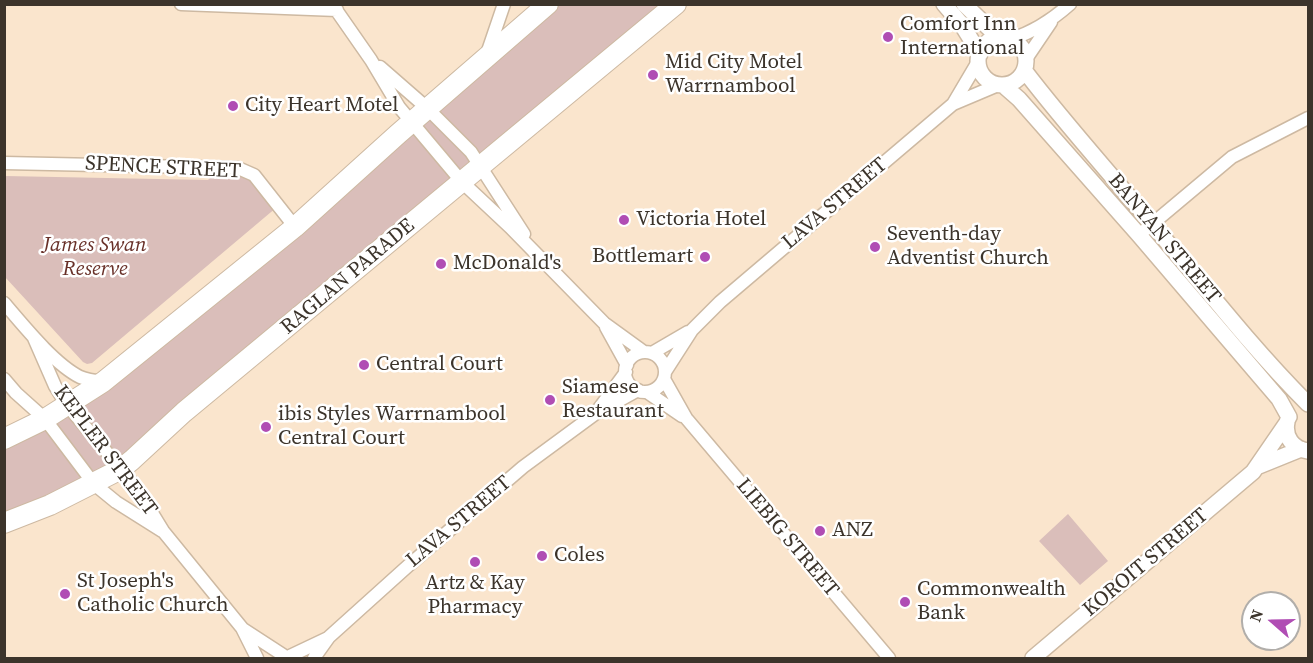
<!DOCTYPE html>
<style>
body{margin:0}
#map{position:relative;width:1313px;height:663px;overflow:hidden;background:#fae5cd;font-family:"Source Serif 4",serif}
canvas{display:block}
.frame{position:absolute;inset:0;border:6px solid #3c342b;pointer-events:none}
.north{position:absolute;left:1241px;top:591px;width:60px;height:60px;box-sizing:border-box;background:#fff;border:2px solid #b1aeaa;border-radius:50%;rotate:290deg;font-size:16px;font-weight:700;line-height:24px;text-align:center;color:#3c342b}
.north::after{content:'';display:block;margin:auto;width:21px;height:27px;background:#b04db4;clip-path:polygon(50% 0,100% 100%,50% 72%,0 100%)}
</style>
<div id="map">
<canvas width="1313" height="663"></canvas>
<div class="frame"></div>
<div class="north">N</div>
</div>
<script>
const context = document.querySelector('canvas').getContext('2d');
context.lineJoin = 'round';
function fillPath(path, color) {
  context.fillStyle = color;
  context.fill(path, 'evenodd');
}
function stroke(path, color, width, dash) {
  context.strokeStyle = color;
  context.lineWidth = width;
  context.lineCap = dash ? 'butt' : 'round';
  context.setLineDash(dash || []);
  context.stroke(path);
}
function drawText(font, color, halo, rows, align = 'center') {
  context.font = font + ' "Source Serif 4",serif';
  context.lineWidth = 5;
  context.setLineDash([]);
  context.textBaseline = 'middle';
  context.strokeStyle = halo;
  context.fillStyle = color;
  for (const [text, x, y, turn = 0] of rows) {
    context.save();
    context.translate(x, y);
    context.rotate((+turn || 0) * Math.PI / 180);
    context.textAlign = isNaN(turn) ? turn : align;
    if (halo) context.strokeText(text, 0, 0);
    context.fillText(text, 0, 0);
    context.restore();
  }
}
fillPath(new Path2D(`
 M 548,5 L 676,5 L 128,463 L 5,523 L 5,438 L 87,393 Z
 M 245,170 L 277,207 L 92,363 L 87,364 L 83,362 L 5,277 L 5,176 L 208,180 L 216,172 Z
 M 1068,514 L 1108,561 L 1080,585 L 1039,541 Z`), '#dabeba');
const minor = new Path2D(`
 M 181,4 L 337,10
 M 332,4 L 371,60 L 399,107 L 462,182 L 510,227 L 604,323 L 644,352
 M 1011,39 C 1034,32 1052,20 1070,4
 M 488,51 L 504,4
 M 1026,59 L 1051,22
 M 380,67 L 427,108 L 471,152 L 524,234
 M 953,104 L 998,85
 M 4,163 L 238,168 L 254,175 L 295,227
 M 1139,235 L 1232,157 L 1308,118
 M 4,303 C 23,325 54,364 80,377 C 87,380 95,381 103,382
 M 606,327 L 627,365
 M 34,338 L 55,386 L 67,405 L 136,487 L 163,531 L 242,628 L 257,658
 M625 372a20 20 0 1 1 40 0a20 20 0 1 1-40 0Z
 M 652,353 L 688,332
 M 665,372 L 692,330 L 720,302 L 953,104 L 979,60
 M 4,379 L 16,393 L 45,419 L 94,484 L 116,502 L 162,531
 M 664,379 L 686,418 L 889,658
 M 647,392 L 682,416
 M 598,410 L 626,372
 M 243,629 L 283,655
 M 290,656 L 328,638
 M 314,658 L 329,637 L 409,565 L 523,467 L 595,414 L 638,390`);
const tertiary = new Path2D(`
 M 944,4 L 962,25 L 980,54
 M 964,4 L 996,35 L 1005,38
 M978 61a24 24 0 1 1 48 0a24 24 0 1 1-48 0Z
 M 1024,70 C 1065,124 1110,173 1153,225 C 1204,286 1252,348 1308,404
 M 1003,85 L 1019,99 L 1139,235 L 1279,399 L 1289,417
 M 1287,422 C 1284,437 1293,449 1308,451
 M 1259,466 L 1301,449
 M 1033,658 L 1253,472 L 1286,424`);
const trunk = new Path2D(`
 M 4,439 L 45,419 L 103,382 L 295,227 L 398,134 L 548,4
 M 4,523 L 50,505 L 121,469 L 132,460 L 184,412 L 676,4`);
stroke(minor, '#cdb9a2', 15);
stroke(tertiary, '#cdb9a2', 18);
stroke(trunk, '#cdb9a2', 22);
stroke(minor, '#fff', 12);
stroke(tertiary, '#fff', 15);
stroke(trunk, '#fff', 20);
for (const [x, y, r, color] of [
 [888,37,6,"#b04db4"],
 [653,75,6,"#b04db4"],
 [233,106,6,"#b04db4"],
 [624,220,6,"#b04db4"],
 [875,247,6,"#b04db4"],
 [705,257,6,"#b04db4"],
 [441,264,6,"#b04db4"],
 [364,365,6,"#b04db4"],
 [550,400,6,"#b04db4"],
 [266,427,6,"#b04db4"],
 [820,531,6,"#b04db4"],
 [542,556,6,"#b04db4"],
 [475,562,6,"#b04db4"],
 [65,594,6,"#b04db4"],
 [905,602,6,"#b04db4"]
]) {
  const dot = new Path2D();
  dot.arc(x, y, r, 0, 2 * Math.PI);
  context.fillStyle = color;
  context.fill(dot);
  stroke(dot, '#fff', 2);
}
drawText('21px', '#3c342b', '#fff', [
 ["Comfort Inn",900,25],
 ["International",900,49],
 ["Mid City Motel",665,63],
 ["Warrnambool",665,87],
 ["City Heart Motel",245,106],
 ["Victoria Hotel",636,220],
 ["Seventh-day",887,235],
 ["Adventist Church",887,259],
 ["Bottlemart",693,257,"right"],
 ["McDonald's",453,264],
 ["Central Court",376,365],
 ["Siamese",562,388],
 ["Restaurant",562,412],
 ["ibis Styles Warrnambool",278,415],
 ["Central Court",278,439],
 ["ANZ",832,531],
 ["Coles",554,556],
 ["St Joseph's",77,582],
 ["Catholic Church",77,606],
 ["Artz & Kay",475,584,"center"],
 ["Pharmacy",475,608,"center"],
 ["Commonwealth",917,590],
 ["Bank",917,614]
], 'left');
drawText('21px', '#3c342b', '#fff', [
 ["SPENCE STREET",163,168,3],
 ["LAVA STREET",835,204,-40],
 ["BANYAN STREET",1164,239,50],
 ["RAGLAN PARADE",348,277,-40],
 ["KEPLER STREET",105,451,53],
 ["LAVA STREET",459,522,-40],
 ["LIEBIG STREET",787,538,50],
 ["KOROIT STREET",1146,563,-40]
]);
drawText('italic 21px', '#683028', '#fff', [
 ["James Swan",95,246],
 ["Reserve",95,270]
]);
</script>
